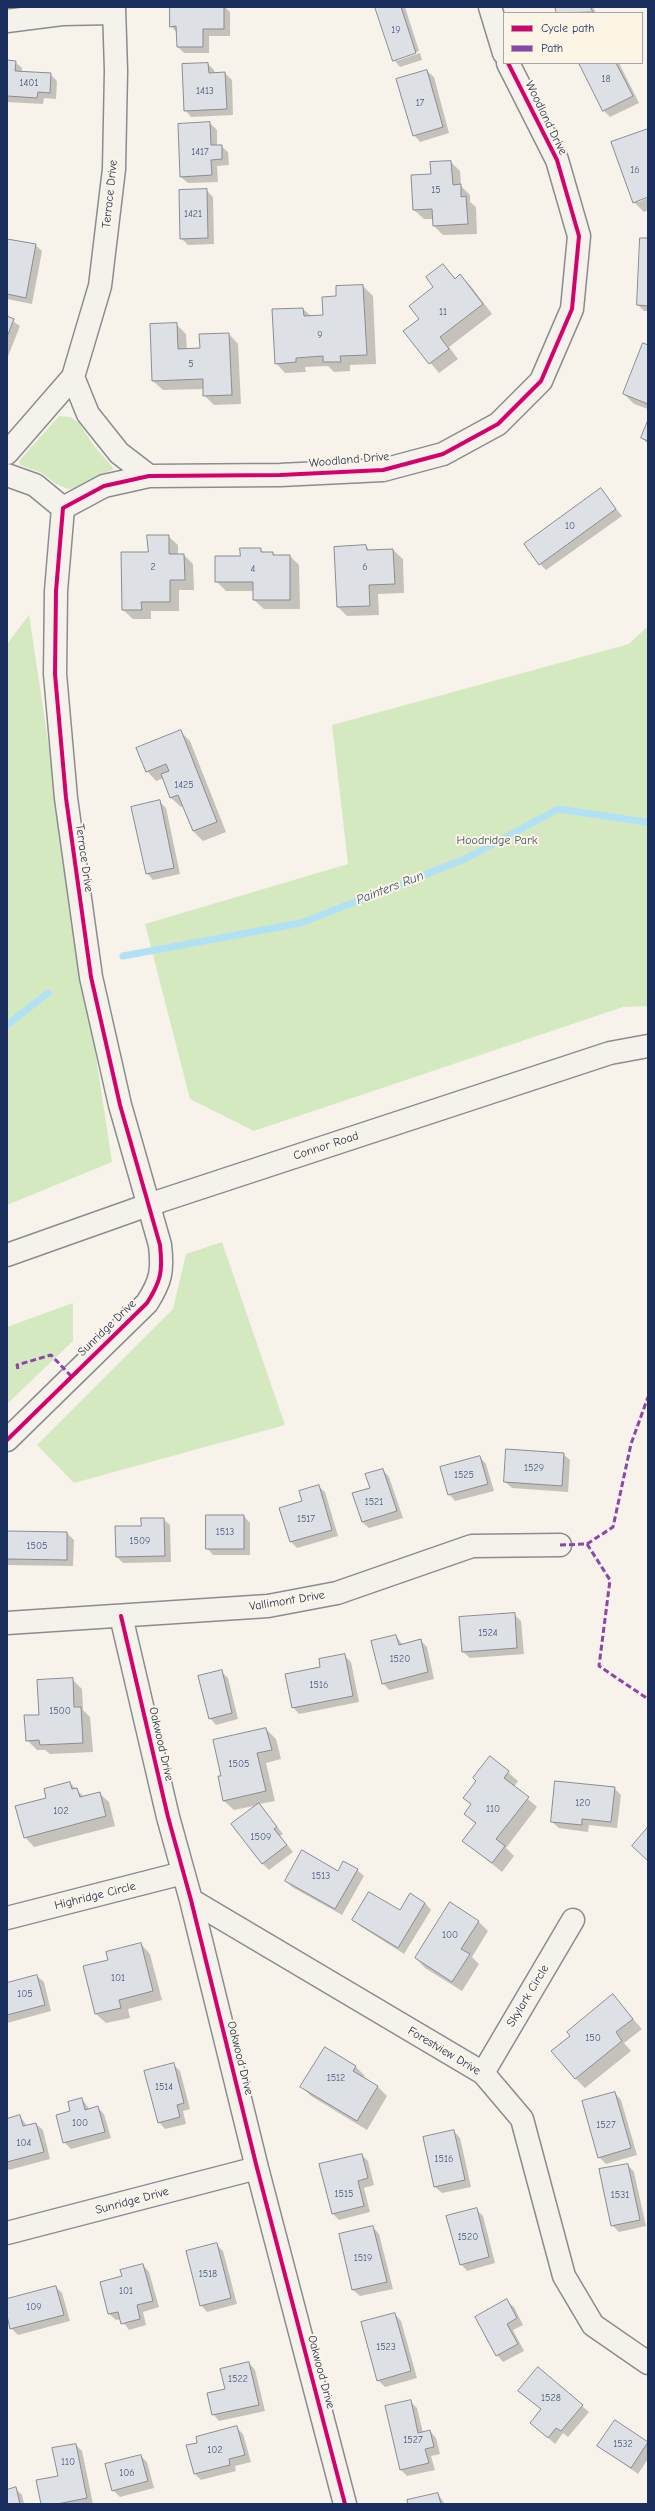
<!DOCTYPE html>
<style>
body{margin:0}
#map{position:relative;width:655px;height:2511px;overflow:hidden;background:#f7f3ea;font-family:"Comic Neue",sans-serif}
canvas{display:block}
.frame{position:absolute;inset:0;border:8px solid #1b2f5e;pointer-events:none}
.legend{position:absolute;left:503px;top:12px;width:140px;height:52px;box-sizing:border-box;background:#fcf5e5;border:1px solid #a2a6af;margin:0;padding:5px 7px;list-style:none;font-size:12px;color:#1b2f5e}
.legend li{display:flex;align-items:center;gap:8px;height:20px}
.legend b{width:20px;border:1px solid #a2a6af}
</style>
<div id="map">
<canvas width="655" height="2511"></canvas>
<div class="frame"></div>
<ul class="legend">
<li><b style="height:5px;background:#d6006c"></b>Cycle path</li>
<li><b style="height:5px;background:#8e44ad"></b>Path</li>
</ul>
</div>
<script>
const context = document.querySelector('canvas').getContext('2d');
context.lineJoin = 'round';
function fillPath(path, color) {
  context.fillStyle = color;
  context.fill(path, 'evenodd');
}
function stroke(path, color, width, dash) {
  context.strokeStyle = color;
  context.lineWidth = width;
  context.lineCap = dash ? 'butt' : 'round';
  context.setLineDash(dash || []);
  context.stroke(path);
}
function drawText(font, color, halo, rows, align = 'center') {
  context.font = font + ' "Comic Neue",sans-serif';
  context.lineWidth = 4;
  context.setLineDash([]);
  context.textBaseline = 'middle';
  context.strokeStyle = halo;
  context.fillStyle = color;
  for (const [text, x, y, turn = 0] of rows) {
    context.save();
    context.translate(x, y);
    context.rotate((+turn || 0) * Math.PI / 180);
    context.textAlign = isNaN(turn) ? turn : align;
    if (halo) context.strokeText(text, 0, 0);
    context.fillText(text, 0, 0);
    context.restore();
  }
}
fillPath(new Path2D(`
 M 59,416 L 70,417 L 79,423 L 95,447 L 114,469 L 93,478 L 77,488 L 68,489 L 56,484 L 42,473 L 20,465 L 19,461 Z
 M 29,615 L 112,1162 L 7,1205 L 7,644 Z
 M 648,626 L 648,1006 L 623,1007 L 254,1131 L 190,1099 L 145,924 L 348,864 L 332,725 L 629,644 Z
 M 222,1242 L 285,1425 L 74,1483 L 37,1445 L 173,1309 L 186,1254 Z
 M 73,1303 L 73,1341 L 7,1404 L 7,1327 Z`), '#d4e9c0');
fillPath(new Path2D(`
 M 171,7 L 225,7 L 230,12 L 230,36 L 209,36 L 209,53 L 184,53 L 178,47 L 177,33 L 171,26 Z
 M 377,7 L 405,7 L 419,51 L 396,58 L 396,61 L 420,53 L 422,60 L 400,67 L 394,60 Z
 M 556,7 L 593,7 L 596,13 L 559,13 Z
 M 7,61 L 15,62 L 22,68 L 22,73 L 50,74 L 57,81 L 56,99 L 44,98 L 43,104 L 7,102 Z
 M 580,63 L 619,63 L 639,103 L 610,117 L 604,111 Z
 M 208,64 L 214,70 L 215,74 L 225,73 L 232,80 L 233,115 L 191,117 L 185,110 Z
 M 427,71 L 434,77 L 449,133 L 420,142 L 414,135 Z
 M 210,123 L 217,130 L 217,146 L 221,146 L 228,152 L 229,165 L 217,166 L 218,182 L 188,183 L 181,177 Z
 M 648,130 L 648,196 L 638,200 L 638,202 L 648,198 L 648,210 L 644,212 L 634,202 Z
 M 451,162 L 460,171 L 461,186 L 470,195 L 470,202 L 476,207 L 477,234 L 443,235 L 434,226 L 433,219 L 424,219 L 414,210 L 432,174 Z
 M 206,190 L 213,197 L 214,244 L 188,245 L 181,238 Z
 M 648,239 L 648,311 L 644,311 L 638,305 Z
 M 7,240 L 35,245 L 42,251 L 32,304 L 7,299 Z
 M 443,265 L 456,279 L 460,276 L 470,285 L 492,314 L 449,347 L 458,359 L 439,373 L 404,331 L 420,319 Z
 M 363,286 L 373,296 L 376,364 L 350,365 L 350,371 L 334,372 L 328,366 L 305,367 L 306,372 L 285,373 L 276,363 L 303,309 L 311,316 L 324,316 L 337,297 Z
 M 7,317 L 20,326 L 7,359 Z
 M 176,324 L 186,334 L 187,350 L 201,349 L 229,334 L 238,344 L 241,404 L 214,405 L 204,395 L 204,389 L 163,390 L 153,381 Z
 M 648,346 L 648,409 L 634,404 L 624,394 Z
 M 648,422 L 648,444 L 642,438 Z
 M 601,490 L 622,516 L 546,570 L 540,564 Z
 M 168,536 L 178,545 L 178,555 L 184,555 L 193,564 L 194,590 L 179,590 L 179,611 L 151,611 L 151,619 L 133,619 L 123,610 L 149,553 Z
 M 366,546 L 370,551 L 393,550 L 403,559 L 404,593 L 378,594 L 379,615 L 347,616 L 338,607 Z
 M 260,549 L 264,553 L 273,553 L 276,556 L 290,556 L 299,565 L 300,609 L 264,609 L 254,600 L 254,591 L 226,591 L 216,581 L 241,557 Z
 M 181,732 L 190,741 L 226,832 L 203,841 L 193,831 L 184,806 L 181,807 L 171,798 L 164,778 L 156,781 L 147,771 Z
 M 159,801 L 166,808 L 180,874 L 153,880 L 147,873 Z
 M 563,1454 L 570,1460 L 568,1492 L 512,1488 L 505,1482 Z
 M 480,1457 L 486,1464 L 494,1491 L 455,1501 L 449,1494 Z
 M 383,1470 L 389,1477 L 403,1518 L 369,1528 L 362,1522 L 353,1494 L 371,1488 Z
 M 318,1486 L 325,1492 L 338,1536 L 297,1548 L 291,1542 L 303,1502 Z
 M 244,1516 L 250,1523 L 250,1555 L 213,1555 L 207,1548 Z
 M 163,1519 L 170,1525 L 171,1562 L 123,1563 L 117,1557 L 142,1527 Z
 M 7,1532 L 67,1533 L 74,1540 L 73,1566 L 7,1565 Z
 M 514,1614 L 521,1621 L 524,1654 L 470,1658 L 463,1652 Z
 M 396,1636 L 403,1645 L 420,1640 L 427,1647 L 434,1679 L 389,1690 L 383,1683 Z
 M 344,1655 L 351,1662 L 359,1702 L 299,1714 L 293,1707 L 321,1668 Z
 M 221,1671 L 228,1678 L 238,1719 L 216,1725 L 210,1718 Z
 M 72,1679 L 82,1689 L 83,1710 L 90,1717 L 93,1752 L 50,1754 L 45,1750 L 37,1750 L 27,1740 L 40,1715 Z
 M 266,1729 L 276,1739 L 281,1759 L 266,1763 L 275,1801 L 259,1804 L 283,1834 L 280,1836 L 293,1852 L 269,1870 L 262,1863 L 258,1805 L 234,1810 L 224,1801 L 222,1776 Z
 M 490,1757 L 518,1781 L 514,1787 L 537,1807 L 506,1848 L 514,1856 L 502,1872 L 464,1841 L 476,1824 L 465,1814 L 472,1805 L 464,1798 L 477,1781 Z
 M 70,1783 L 84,1797 L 99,1793 L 109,1802 L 115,1826 L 34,1847 L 25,1837 L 47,1799 Z
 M 614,1788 L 621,1795 L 617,1828 L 589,1825 L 588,1832 L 559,1828 L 552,1822 Z
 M 357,1870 L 364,1876 L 342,1915 L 292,1887 L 286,1881 Z
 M 425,1903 L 431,1910 L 404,1954 L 360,1926 L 353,1919 L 400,1911 Z
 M 478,1921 L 488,1931 L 472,1957 L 479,1964 L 462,1991 L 425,1968 L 416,1958 Z
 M 141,1944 L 150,1954 L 162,2000 L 128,2009 L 130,2018 L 106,2023 L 96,2014 L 84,1967 L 109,1960 Z
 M 37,1976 L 44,1982 L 51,2011 L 7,2023 L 7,1984 Z
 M 613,1996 L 642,2029 L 624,2043 L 631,2051 L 585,2088 L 575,2078 L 572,2036 Z
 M 173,2064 L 180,2071 L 190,2109 L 183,2111 L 186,2124 L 165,2129 L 159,2122 Z
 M 355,2066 L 365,2076 L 364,2078 L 378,2087 L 387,2096 L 367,2130 L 311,2096 L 302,2087 Z
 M 615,2093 L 621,2100 L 637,2155 L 606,2164 L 599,2157 Z
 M 82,2099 L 90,2110 L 98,2108 L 104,2114 L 111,2138 L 71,2149 L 64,2142 L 71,2112 Z
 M 20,2116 L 27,2126 L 36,2124 L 43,2130 L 50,2159 L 9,2170 L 7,2168 L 7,2120 Z
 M 454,2131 L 460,2138 L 471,2187 L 442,2193 L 435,2187 Z
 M 362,2155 L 368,2161 L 374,2185 L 364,2188 L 370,2212 L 339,2220 L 333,2214 Z
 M 628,2165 L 634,2172 L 646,2226 L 619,2232 L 612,2225 Z
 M 476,2209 L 483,2216 L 495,2263 L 467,2271 L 461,2264 Z
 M 373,2227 L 379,2234 L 393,2289 L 360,2296 L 353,2290 L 340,2235 Z
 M 216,2244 L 223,2251 L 237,2304 L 207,2312 L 201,2305 Z
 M 143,2265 L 149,2272 L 159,2307 L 143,2312 L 146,2325 L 129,2330 L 121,2319 L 116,2320 L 109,2314 L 123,2277 Z
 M 56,2287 L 62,2293 L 70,2321 L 18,2335 L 11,2328 L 7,2312 L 7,2300 Z
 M 507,2301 L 514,2307 L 523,2325 L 513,2330 L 524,2351 L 503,2362 L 497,2355 Z
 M 395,2314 L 401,2321 L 417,2378 L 385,2387 L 378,2380 Z
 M 249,2363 L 255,2370 L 265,2411 L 219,2421 L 213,2414 L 226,2390 Z
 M 538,2369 L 589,2412 L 568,2437 L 563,2433 L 555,2444 L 538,2429 L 542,2410 L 526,2397 Z
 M 411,2402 L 417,2408 L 423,2433 L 430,2431 L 436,2438 L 440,2454 L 431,2456 L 435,2470 L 407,2476 L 401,2470 Z
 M 615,2421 L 648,2444 L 648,2459 L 638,2474 L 599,2446 Z
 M 237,2428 L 243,2434 L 251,2462 L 235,2466 L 236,2471 L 201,2480 L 195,2474 L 187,2446 Z
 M 76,2445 L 82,2451 L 93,2504 L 42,2504 Z
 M 141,2456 L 147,2462 L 154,2488 L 120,2497 L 113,2490 Z
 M 15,2488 L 22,2495 L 24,2504 L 7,2504 L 7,2491 Z
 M 438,2494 L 445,2504 L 409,2504 Z`), '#0003');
stroke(new Path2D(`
 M 123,956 L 301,923 L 465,859 L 558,809 L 646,822 L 648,821
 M 7,1025 L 48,993`), '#b3e1f4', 7);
const building = new Path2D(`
 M 170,7 L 224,7 L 224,29 L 203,29 L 203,47 L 177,47 L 176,26 L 170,27 Z
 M 375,7 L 401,7 L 416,53 L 393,61 Z
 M 555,7 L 590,7 L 593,12 L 557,13 Z
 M 7,60 L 16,61 L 15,71 L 51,73 L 50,93 L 38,92 L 37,98 L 7,96 Z
 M 208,63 L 209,73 L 225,72 L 227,109 L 184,111 L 182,64 Z
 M 579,63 L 616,63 L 633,96 L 603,111 Z
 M 427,70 L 443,127 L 413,136 L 396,79 Z
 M 210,122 L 211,145 L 222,145 L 222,159 L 211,160 L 212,175 L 180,177 L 178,124 Z
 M 648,129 L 648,197 L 633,203 L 611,142 Z
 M 451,161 L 453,185 L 461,184 L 461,197 L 466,196 L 468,224 L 433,226 L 432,209 L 413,210 L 411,175 L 431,174 L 430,162 Z
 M 207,189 L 208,238 L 180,239 L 179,190 Z
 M 640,238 L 648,238 L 648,306 L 637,305 Z
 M 7,239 L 36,244 L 26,298 L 7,294 Z
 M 443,264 L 455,279 L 460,274 L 483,304 L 440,337 L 449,349 L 429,364 L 403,331 L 419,319 L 409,306 L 433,287 L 426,277 Z
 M 363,285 L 367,355 L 340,356 L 341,362 L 323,362 L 323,356 L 296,358 L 296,362 L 275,364 L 272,309 L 303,308 L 304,316 L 323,315 L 322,297 L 336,296 L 336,286 Z
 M 7,316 L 14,319 L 7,337 Z
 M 177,323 L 178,349 L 200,348 L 199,334 L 229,333 L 232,395 L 203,396 L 203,379 L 152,381 L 150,324 Z
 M 643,343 L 648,345 L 648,404 L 623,394 Z
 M 648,420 L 648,441 L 641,438 Z
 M 601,488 L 616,509 L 539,565 L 524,544 Z
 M 147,535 L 169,535 L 169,554 L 184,554 L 185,580 L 170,580 L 170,602 L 141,602 L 142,610 L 122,610 L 121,552 L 148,552 Z
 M 366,545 L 367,550 L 393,549 L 395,584 L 369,585 L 370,606 L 337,607 L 334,547 Z
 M 240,548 L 261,548 L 261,552 L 273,552 L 273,555 L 290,555 L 290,600 L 253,600 L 253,582 L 215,582 L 215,556 L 240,556 Z
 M 181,730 L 217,822 L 193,831 L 178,795 L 170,798 L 161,774 L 169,771 L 166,764 L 146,772 L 136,748 Z
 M 160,800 L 174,868 L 146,874 L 131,807 Z
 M 506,1449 L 564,1453 L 562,1486 L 504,1482 Z
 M 480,1456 L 488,1484 L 448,1495 L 440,1467 Z
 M 383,1469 L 397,1511 L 362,1522 L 352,1493 L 370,1488 L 365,1474 Z
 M 319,1485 L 332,1530 L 290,1542 L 279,1508 L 302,1501 L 299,1491 Z
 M 206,1515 L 244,1515 L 244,1549 L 206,1549 Z
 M 141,1518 L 164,1518 L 165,1556 L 116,1557 L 115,1526 L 141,1526 Z
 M 7,1531 L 67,1532 L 67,1560 L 7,1559 Z
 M 515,1613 L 517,1648 L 462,1652 L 459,1617 Z
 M 396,1635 L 399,1645 L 421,1639 L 428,1672 L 382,1684 L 371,1641 Z
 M 345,1654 L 353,1696 L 292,1708 L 285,1674 L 320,1667 L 319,1659 Z
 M 222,1670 L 232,1713 L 209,1719 L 198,1676 Z
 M 73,1678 L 74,1707 L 81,1707 L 83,1743 L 40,1745 L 39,1740 L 26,1741 L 24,1715 L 39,1715 L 37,1680 Z
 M 266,1728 L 272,1750 L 257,1753 L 266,1791 L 223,1801 L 218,1776 L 221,1776 L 213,1740 Z
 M 490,1756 L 509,1771 L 504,1778 L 529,1797 L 496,1839 L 505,1846 L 492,1863 L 462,1841 L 476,1823 L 464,1814 L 471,1804 L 463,1798 L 476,1781 L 473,1778 Z
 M 555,1781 L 615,1787 L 611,1822 L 582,1819 L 582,1825 L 551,1822 Z
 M 70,1782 L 72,1789 L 77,1788 L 80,1797 L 100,1792 L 106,1816 L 24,1838 L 15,1806 L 46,1798 L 44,1789 Z
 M 259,1803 L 277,1827 L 274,1829 L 287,1845 L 262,1864 L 231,1824 Z
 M 648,1827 L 648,1861 L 632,1846 Z
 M 302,1850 L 338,1871 L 343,1861 L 358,1869 L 335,1909 L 285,1881 Z
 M 369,1892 L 400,1910 L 410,1893 L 425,1903 L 398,1948 L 352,1920 Z
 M 450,1902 L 479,1921 L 461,1949 L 470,1954 L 452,1982 L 415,1958 Z
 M 141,1943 L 153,1991 L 119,2000 L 121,2008 L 95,2014 L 83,1966 L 108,1960 L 106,1952 Z
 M 37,1975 L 45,2005 L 7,2015 L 7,1983 Z
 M 613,1994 L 633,2019 L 616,2032 L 622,2041 L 575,2079 L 551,2051 L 570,2036 L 567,2032 Z
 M 325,2047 L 356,2066 L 353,2071 L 378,2086 L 357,2121 L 300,2087 Z
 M 174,2063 L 184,2103 L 177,2105 L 180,2117 L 158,2123 L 144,2071 Z
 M 615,2092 L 631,2148 L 598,2158 L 582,2101 Z
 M 82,2098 L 85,2110 L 98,2106 L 105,2132 L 63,2143 L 56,2115 L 70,2111 L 68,2102 Z
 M 20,2115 L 23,2126 L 36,2123 L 44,2152 L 7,2162 L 7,2119 Z
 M 454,2130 L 465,2180 L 434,2187 L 423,2137 Z
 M 362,2154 L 368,2178 L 358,2181 L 364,2206 L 332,2214 L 319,2164 Z
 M 628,2164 L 640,2220 L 611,2226 L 599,2169 Z
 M 477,2208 L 489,2257 L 460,2265 L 446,2216 Z
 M 373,2226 L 387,2282 L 352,2290 L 339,2234 Z
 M 217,2243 L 231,2298 L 200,2306 L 186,2251 Z
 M 143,2264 L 153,2301 L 137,2305 L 140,2319 L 121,2324 L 118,2312 L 108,2314 L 100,2282 L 122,2276 L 120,2270 Z
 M 56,2286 L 64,2315 L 10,2329 L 7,2316 L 7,2299 Z
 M 507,2299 L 517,2318 L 507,2324 L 518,2344 L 496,2356 L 475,2317 Z
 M 395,2313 L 411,2371 L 377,2381 L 361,2322 Z
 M 249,2362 L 259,2405 L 212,2415 L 207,2393 L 225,2389 L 220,2369 Z
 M 538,2367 L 583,2405 L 561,2431 L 556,2428 L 548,2438 L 530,2423 L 541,2409 L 518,2391 Z
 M 411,2400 L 418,2433 L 430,2430 L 434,2447 L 425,2449 L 429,2463 L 400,2470 L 385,2406 Z
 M 615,2420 L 648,2442 L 631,2468 L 597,2446 Z
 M 237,2426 L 245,2455 L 229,2459 L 230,2465 L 194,2474 L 186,2445 L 197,2443 L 196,2437 Z
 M 76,2444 L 87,2498 L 57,2504 L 41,2504 L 36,2480 L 58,2476 L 52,2448 Z
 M 141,2455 L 148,2481 L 112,2491 L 105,2464 Z
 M 16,2487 L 20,2504 L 7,2504 L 7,2490 Z
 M 438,2493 L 441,2504 L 408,2504 L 407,2500 Z`);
fillPath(building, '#dde0e5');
stroke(building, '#8a8c91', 1);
const minor = new Path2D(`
 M 490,7 L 504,53
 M 7,21 L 62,14 L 114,13
 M 73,377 L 88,414 L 119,453 L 149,476
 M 7,453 L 73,377 L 100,286 L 114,169 L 116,71 L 114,7
 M 7,475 L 35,485 L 63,508
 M 63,508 L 104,486 L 149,476 L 280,475 L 383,470 L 443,454 L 498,424 L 541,381 L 572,309 L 579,236 L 557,160 L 508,63
 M 7,1440 L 147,1303 C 161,1281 163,1271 160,1245 L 120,1105 L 91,977 L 66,798 L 55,674 L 56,591 L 63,508
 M 121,1616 L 168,1817 L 191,1900 L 257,2168 L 345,2504
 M 7,1623 L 268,1606 L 337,1593 L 472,1546 L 560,1545
 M 191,1900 L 483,2073 L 522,2119 L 564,2276 L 593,2325 L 648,2363
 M 7,1918 L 183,1873
 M 483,2073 L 573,1920
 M 7,2233 L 257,2168`);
const major = new Path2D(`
 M 7,1255 L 148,1205 L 610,1053 L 648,1046`);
stroke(minor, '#8a8c91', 25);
stroke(major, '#8a8c91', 25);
stroke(minor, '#f5f2ec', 22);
stroke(major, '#f5f2ec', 22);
stroke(new Path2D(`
 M 18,1369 L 17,1365 L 51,1355 L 71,1376
 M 587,1544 L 610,1580 L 599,1666 L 648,1699
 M 560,1545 L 587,1544 L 613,1527 L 631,1444 L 648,1397`), '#8e44ad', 3, [6, 3]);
stroke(new Path2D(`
 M 7,1440 L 147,1303 C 161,1281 163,1271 160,1245 L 120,1105 L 91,977 L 66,798 L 55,674 L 56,591 L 63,508 L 104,486 L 149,476 L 280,475 L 383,470 L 443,454 L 498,424 L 541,381 L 572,309 L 579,236 L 557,160 L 508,63
 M 121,1616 L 168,1817 L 191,1900 L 257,2168 L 345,2504`), '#d6006c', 4);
drawText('10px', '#4c5b80', null, [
 ["19",396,30],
 ["18",606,79],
 ["1401",29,83],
 ["1413",205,91],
 ["17",420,103],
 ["1417",200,152],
 ["16",635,170],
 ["15",436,190],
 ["1421",193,214],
 ["11",443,312],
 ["9",320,335],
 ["5",191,364],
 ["10",570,526],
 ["2",153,567],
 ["6",365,567],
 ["4",253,569],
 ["1425",184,785],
 ["1529",534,1468],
 ["1525",464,1475],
 ["1521",374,1502],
 ["1517",306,1519],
 ["1513",225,1532],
 ["1509",140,1541],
 ["1505",37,1546],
 ["1524",488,1633],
 ["1520",400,1659],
 ["1516",319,1685],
 ["1500",60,1711],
 ["1505",239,1764],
 ["120",583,1803],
 ["110",493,1809],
 ["102",61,1811],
 ["1509",261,1837],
 ["1513",321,1876],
 ["100",450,1935],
 ["101",118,1978],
 ["105",25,1994],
 ["150",593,2038],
 ["1512",336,2078],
 ["1514",164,2087],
 ["100",80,2123],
 ["1527",606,2125],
 ["104",24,2143],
 ["1516",444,2159],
 ["1515",344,2194],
 ["1531",620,2195],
 ["1520",468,2237],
 ["1519",363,2258],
 ["1518",208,2274],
 ["101",126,2291],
 ["109",34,2307],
 ["1523",386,2347],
 ["1522",238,2379],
 ["1528",551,2398],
 ["1527",413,2440],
 ["1532",623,2444],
 ["102",215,2450],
 ["110",68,2462],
 ["106",127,2473]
]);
drawText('12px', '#1b2f5e', '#fcf5e5', [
 ["Woodland Drive",546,118,64],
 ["Terrace Drive",110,194,-84],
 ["Woodland Drive",349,460,-5],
 ["Terrace Drive",84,858,82],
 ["Connor Road",326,1146,-18],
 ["Sunridge Drive",107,1328,-44],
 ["Vallimont Drive",287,1601,-9],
 ["Oakwood Drive",161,1744,77],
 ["Highridge Circle",95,1896,-14],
 ["Skylark Circle",528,1996,-59],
 ["Forestview Drive",444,2051,31],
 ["Oakwood Drive",240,2058,76],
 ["Sunridge Drive",132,2201,-15],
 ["Oakwood Drive",321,2372,75]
]);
drawText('12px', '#3a536b', '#fcf5e5', [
 ["Hoodridge Park",497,841]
]);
drawText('italic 13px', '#34517d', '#fcf5e5', [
 ["Painters Run",390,888,-21]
]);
</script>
